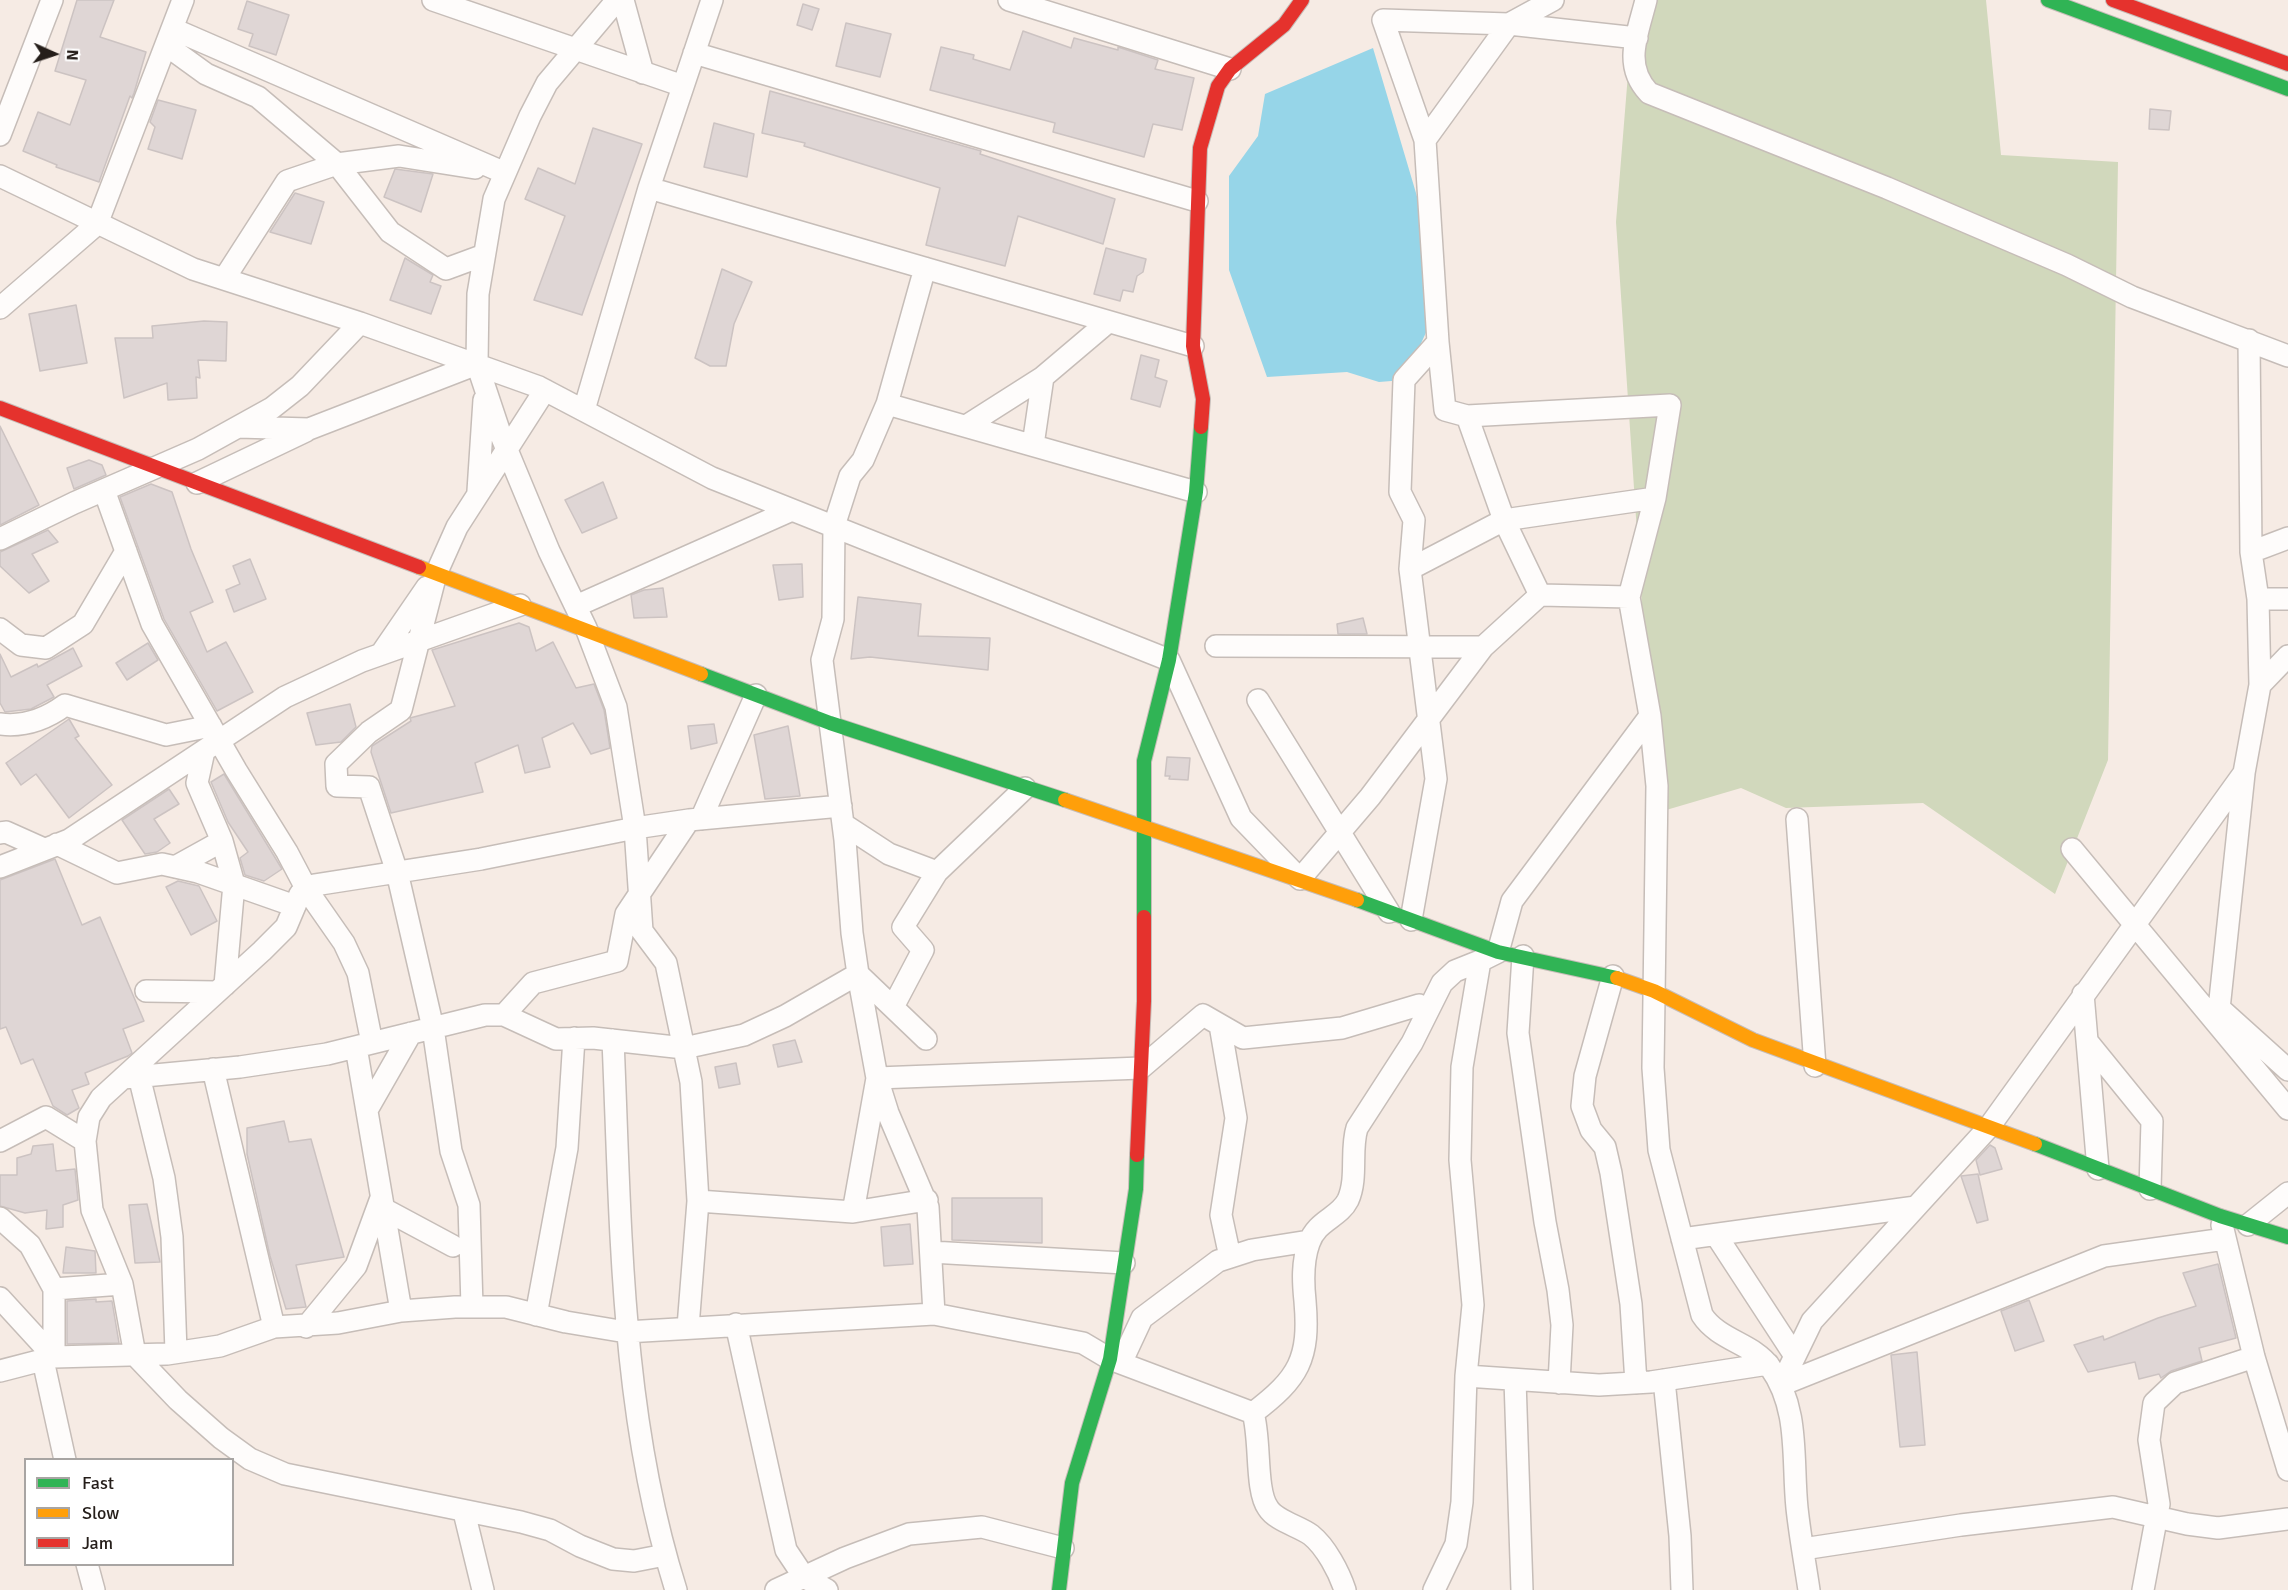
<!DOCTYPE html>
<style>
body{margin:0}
#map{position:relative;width:2288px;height:1590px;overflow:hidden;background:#f6ebe4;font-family:Signika,sans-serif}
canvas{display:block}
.legend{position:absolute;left:24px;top:1458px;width:210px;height:108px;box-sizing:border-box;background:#fff;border:2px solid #a8a5a3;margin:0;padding:8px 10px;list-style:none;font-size:18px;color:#251e1a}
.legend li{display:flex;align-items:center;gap:12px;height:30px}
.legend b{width:30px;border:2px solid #a8a5a3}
.north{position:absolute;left:24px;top:24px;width:60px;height:60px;-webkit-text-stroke:4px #fff;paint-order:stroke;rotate:93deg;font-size:16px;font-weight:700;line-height:24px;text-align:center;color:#251e1a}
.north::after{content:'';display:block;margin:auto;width:21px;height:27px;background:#251e1a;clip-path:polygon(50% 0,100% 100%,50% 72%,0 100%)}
</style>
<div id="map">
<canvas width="2288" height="1590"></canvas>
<ul class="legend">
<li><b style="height:8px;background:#30b455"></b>Fast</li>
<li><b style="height:8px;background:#ff9f0a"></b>Slow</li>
<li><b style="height:8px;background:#e5322d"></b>Jam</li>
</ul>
<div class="north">N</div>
</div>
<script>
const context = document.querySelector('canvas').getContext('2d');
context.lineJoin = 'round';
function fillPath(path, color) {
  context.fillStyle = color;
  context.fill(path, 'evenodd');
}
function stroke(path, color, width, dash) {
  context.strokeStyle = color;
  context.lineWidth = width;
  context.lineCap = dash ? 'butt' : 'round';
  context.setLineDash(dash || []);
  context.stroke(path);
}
fillPath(new Path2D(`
 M 1634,0 L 1986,0 L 2001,155 L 2118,162 L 2108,760 L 2055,894 L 1923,803 L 1786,808 L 1741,788 L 1656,813 L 1616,222 Z`), '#d1d8bc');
fillPath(new Path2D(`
 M 1373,48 L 1432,247 L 1436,311 L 1404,380 L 1379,382 L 1347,372 L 1267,377 L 1229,270 L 1229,176 L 1258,136 L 1265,94 Z`), '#96d5e8');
const building = new Path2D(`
 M 77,0 L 114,0 L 100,37 L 146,52 L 134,93 L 132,98 L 130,96 L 99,182 L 56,167 L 57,165 L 23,151 L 38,112 L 70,125 L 86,80 L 55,71 Z
 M 247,1 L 289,15 L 276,55 L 249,46 L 253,34 L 238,29 Z
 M 803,4 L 819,9 L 812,30 L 797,25 Z
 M 846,23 L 891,34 L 880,77 L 836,66 Z
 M 1023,31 L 1071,48 L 1074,38 L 1118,50 L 1118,47 L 1158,60 L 1155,69 L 1194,78 L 1182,130 L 1153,124 L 1144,157 L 1053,132 L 1055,123 L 930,90 L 941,47 L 974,55 L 973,59 L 1010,70 Z
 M 770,91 L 981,151 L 980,154 L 1115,199 L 1103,244 L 1018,216 L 1005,266 L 926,245 L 940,188 L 804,146 L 805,143 L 762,133 Z
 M 158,100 L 196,110 L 182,159 L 148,149 L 155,127 L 150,122 Z
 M 2150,109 L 2171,111 L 2169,130 L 2149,129 Z
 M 714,123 L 754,134 L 747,177 L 704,167 Z
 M 593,128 L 642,144 L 582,315 L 534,300 L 565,216 L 525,199 L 538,168 L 575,184 Z
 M 395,169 L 433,174 L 421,212 L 384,197 Z
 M 295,193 L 324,202 L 311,244 L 270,232 Z
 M 1106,248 L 1146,259 L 1143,272 L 1137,276 L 1133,292 L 1123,290 L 1120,301 L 1094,294 Z
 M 405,258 L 433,275 L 430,282 L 441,286 L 431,314 L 390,300 Z
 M 722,269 L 752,282 L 734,324 L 726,366 L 710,366 L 695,358 Z
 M 76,305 L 87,363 L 40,371 L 29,314 Z
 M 204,321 L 227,322 L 226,361 L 198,360 L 200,378 L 196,377 L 197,398 L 168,400 L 167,383 L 124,398 L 115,338 L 153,338 L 152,326 Z
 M 1141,355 L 1159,360 L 1155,377 L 1167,381 L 1160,407 L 1131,399 Z
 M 0,426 L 39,505 L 0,525 Z
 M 89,460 L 102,465 L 106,475 L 74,489 L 67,468 Z
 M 603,482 L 617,518 L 582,533 L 565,500 Z
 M 151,484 L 172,492 L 191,549 L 213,602 L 190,612 L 207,652 L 226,642 L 253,692 L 217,711 L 164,619 L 120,497 Z
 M 48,530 L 58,542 L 32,554 L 49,581 L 29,593 L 0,566 L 0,552 Z
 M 250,559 L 266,599 L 234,612 L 226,590 L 240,584 L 233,566 Z
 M 802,564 L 803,597 L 779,600 L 773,565 Z
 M 663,588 L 667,617 L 634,618 L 631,595 L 644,590 Z
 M 858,597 L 921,604 L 918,636 L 990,638 L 988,670 L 870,657 L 851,659 Z
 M 1363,618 L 1367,634 L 1338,634 L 1337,624 Z
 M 519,623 L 529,627 L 536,651 L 553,642 L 576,688 L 594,684 L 604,710 L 610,748 L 591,754 L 573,723 L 542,738 L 550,767 L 525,773 L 518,745 L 475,763 L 483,792 L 391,813 L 371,752 L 372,746 L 411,721 L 410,718 L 455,706 L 432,650 Z
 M 148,643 L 158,660 L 127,680 L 116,663 Z
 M 73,648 L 82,666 L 47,685 L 54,697 L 31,709 L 5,712 L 0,703 L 0,654 L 11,677 L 37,664 L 38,667 Z
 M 350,704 L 356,727 L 341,742 L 316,745 L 307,713 Z
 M 69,719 L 79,736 L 75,738 L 112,785 L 69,818 L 36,774 L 21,785 L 6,763 Z
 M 714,724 L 717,743 L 691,749 L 688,726 Z
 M 788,726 L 800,796 L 765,799 L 754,735 Z
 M 1167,757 L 1190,758 L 1188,780 L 1169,779 L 1170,776 L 1165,776 Z
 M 224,774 L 282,869 L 264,881 L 245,875 L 240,858 L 248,852 L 228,822 L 211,782 Z
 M 169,789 L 179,804 L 154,819 L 170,843 L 157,852 L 145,854 L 122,820 Z
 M 55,859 L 82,925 L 100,917 L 144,1021 L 123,1029 L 132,1053 L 128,1056 L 85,1073 L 89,1084 L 72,1090 L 79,1108 L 67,1115 L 53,1106 L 33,1059 L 21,1064 L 6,1027 L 0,1029 L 0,880 Z
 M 178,881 L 199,886 L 217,921 L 191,935 L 166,887 Z
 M 795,1040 L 802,1062 L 778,1067 L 773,1045 Z
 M 736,1063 L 740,1084 L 719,1088 L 715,1067 Z
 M 284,1121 L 289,1142 L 311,1139 L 344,1257 L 296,1265 L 306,1307 L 286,1309 L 270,1256 L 247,1154 L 247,1128 Z
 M 53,1144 L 56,1171 L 75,1169 L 78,1200 L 63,1205 L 63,1227 L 46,1229 L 47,1210 L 25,1213 L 0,1206 L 0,1175 L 17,1175 L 17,1158 L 31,1154 L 33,1146 Z
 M 1990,1145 L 1995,1148 L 2002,1169 L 1980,1175 L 1976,1160 Z
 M 1978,1174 L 1988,1220 L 1977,1223 L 1961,1176 Z
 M 952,1198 L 1042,1198 L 1042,1243 L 952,1240 Z
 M 147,1204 L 160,1262 L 135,1263 L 129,1205 Z
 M 910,1224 L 913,1264 L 884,1266 L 881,1227 Z
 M 66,1247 L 95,1251 L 96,1273 L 63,1273 Z
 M 2218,1264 L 2236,1338 L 2199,1348 L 2202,1361 L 2171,1371 L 2161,1378 L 2159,1374 L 2139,1379 L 2135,1362 L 2088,1372 L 2074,1345 L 2103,1336 L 2104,1340 L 2158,1318 L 2196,1306 L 2183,1273 Z
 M 96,1299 L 96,1302 L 112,1301 L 119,1343 L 67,1344 L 67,1301 Z
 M 2029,1300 L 2044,1341 L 2015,1351 L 2001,1311 Z
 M 1917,1352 L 1925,1445 L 1900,1447 L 1891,1355 Z`);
fillPath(building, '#dfd6d5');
stroke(building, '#ccc3c2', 1.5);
const street = new Path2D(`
 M 433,0 L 683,86
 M 617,0 L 547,83 L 530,116 L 494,199 L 478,294 L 477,364 L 500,433 L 549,551 L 586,628 L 616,707 L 635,828 L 642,931 L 666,963 L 691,1082 L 698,1201 L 688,1327
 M 623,0 L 643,73
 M 1009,0 L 1230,69
 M 1646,0 C 1638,33 1622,65 1649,93 L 1887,188 L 2067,265 L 2132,297 L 2288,356
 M 173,29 L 505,173
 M 166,45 L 206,74 L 258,97 L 337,164 L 390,232 L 446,269 L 484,255
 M 694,53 L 1197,201
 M 0,135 L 52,0
 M 1425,140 L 1509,24 L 1637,38
 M 0,176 L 193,269 L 360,323 L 539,387 L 712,478 L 1169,660 L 1241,818 L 1300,879 L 1370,797 L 1483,647 L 1540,595 L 1629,597
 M 649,188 L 1193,346
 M 925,268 L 887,404 L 863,460 L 850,476 L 834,526 L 833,619 L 822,660 L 845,840 L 852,933 L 858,974 L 877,1078 L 888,1113 L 928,1207 L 934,1314
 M 224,279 L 287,181 L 337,164 L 399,156 L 475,168
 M 0,308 L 97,224 L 183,0
 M 2249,340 L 2251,552 L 2288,538
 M 1438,342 L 1425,140 L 1383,20 L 1509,24 L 1553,0
 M 887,404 L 1196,492
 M 584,410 L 649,188 L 712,0
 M 1467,416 L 1504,520 L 1540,595
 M 966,426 L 1043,377
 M 238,427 L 309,429 L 477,364
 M 1033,445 L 1043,377 L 1108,322
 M 197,483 L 306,431
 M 104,490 L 152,624 L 236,770 L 287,852 L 307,890 L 344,943 L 358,973 L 372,1043
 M 478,491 L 484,400
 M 0,539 L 74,503 L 198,449 L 272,408 L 300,386 L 360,323
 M 2251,552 L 2258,599 L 2288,599
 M 1410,569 L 1414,520 L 1400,492 L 1404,380 L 1438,342 L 1445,410 L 1467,416 L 1670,405 L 1655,498 L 1629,597 L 1650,716
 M 2258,599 L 2260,685 L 2288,656
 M 576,606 L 792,510
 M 0,629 L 21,645 L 46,648 L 83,624 L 126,551
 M 1216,646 L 1483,647
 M 381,654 L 427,587
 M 1258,700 L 1389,912
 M 0,724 C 24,727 46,719 65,705 L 166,735 L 211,726
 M 204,751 L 197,783 L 222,841 L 234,884 L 225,985
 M 701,819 L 756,695
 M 1797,819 L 1815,1066
 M 843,824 L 889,854 L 937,872 L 1025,788
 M 0,833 L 6,832 L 44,849
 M 57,844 L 117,873 L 162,864 L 198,872 L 295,906
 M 2072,849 L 2288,1109
 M 0,867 L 69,840 L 285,697 L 362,661 L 520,605
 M 175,867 L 222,841
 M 1411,920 L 1436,779 L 1410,569 L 1504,520 L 1655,498
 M 1523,956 L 1518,1033 L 1545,1222 L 1558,1290 L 1562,1325 L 1559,1383
 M 1613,976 L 1585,1076 L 1582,1106 L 1591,1130 L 1605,1147 L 1611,1173 L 1631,1304 L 1636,1383
 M 146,991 L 217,992
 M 2083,994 L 2098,1169
 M 2217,1006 L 2288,1070
 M 893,1007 L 923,950 L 903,927 L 937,872
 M 2219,1009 L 2244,774
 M 504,1015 L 533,983 L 617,961 L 626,914 L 689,820
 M 1220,1025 L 1236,1118 L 1221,1215 L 1230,1257
 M 613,1040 C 621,1225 620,1413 676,1590
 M 2087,1041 L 2152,1121 L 2150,1189
 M 356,1047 L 401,1311
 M 213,1069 L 274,1327
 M 139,1076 L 164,1178 L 172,1237 L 176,1352
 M 123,1078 L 240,1067 L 327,1054 L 485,1015 L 504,1015 L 556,1039 L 593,1038 L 684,1048 L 744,1035 L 785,1016 L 858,974 L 926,1039
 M 367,1110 L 411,1033
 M 0,1141 L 46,1117 L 85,1141
 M 698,1201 L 853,1212 L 927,1200
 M 384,1209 L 453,1246
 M 853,1212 L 877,1078 L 1141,1068 L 1203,1015 L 1243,1038 L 1342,1028 L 1419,1005
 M 0,1218 L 30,1245 L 54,1289 L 54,1357
 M 2222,1225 L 2254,1357 L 2288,1470
 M 2248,1225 L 2288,1193
 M 1716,1235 L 1795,1356
 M 1682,1239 L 1916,1207
 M 931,1252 L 1124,1263
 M 54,1289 L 122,1284
 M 0,1298 L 54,1357
 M 472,1307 L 469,1205 L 451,1151 L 433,1028 L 397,872 L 369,787 L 337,786 L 336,764 L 369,732 L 401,710 L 436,574 L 457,527 L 545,390
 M 536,1315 L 567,1148 L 574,1038
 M 736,1324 L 786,1550 L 804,1577 L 827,1590
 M 306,1327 L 356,1266 L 381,1198
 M 43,1360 L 65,1460
 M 1121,1363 L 1142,1318 L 1218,1261 L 1252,1250 L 1309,1241
 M 0,1371 L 54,1357 L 167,1354 L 220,1346 L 274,1327 L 338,1323 L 401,1311 L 455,1307 L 506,1307 L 566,1322 L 626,1332 L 934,1314 L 1083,1343 L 1110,1359 L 1253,1413 C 1261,1439 1255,1490 1268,1508 C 1276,1521 1299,1526 1311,1535 C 1326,1547 1339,1572 1345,1590
 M 1466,1376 L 1599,1385 L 1651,1382 L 1768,1364
 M 1515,1380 L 1522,1590
 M 1664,1380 L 1680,1536 L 1682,1590
 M 1781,1385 L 1812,1321 L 1989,1127 L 2244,773 L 2260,685
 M 1781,1385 L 2104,1256 L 2225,1239
 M 1253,1413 C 1299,1378 1310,1359 1305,1301 C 1303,1282 1302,1262 1309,1243 C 1317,1220 1339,1218 1348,1200 C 1358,1178 1350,1150 1357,1128 L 1412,1043 L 1442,983 L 1455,971 L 1480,961
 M 464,1512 L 483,1590
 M 1803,1549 L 1961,1525 L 2113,1507 L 2187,1524 L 2218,1528 L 2288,1519
 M 665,1555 L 634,1561 L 613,1559 L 580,1546 L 550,1530 L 521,1522 L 285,1474 L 250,1459 L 221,1438 L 178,1400 L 135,1355 L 122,1284 L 92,1210 L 85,1141 L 89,1117 L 101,1098 L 262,951 L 286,927 L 300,894 L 314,885 L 481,859 L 635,828 L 689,820 L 841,806
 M 87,1564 L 94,1590
 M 776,1590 L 845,1558 L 909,1534 L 982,1527 L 1063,1548
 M 1434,1590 L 1456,1544 L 1462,1502 L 1466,1376 L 1473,1305 L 1460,1160 L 1462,1067 L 1480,961 L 1498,952 L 1512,901 L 1650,716 L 1657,786 L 1653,1068 L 1659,1150 L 1702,1315 C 1719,1341 1753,1343 1770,1367 C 1800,1409 1792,1459 1797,1508 C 1800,1536 1805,1563 1809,1590
 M 2143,1590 L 2159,1504 L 2149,1440 L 2154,1403 L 2175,1383 L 2254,1357`);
const fast = new Path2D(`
 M 2048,0 L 2288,89
 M 701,674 L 830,723 L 1065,800
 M 1357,900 L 1498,952 L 1617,978
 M 1144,917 L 1144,761 L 1169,660 L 1196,492 L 1201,427
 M 2035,1144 L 2220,1216 L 2288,1237
 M 1059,1590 L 1072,1483 L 1110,1359 L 1136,1189 L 1137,1155`);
const slow = new Path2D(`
 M 419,567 L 701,674
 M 1065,800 L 1357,900
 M 1617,978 L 1654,991 L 1753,1040 L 2035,1144`);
const jam = new Path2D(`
 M 2113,0 L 2288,64
 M 0,408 L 419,567
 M 1201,427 L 1203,399 L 1193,346 L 1200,148 L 1218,86 L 1230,69 L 1284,25 L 1302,0
 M 1137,1155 L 1144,1001 L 1144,917`);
stroke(street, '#c6bdb8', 24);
stroke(fast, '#c6bdb8', 16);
stroke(slow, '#c6bdb8', 16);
stroke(jam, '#c6bdb8', 16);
stroke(street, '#fefcfb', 21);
stroke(fast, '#30b455', 14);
stroke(slow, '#ff9f0a', 14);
stroke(jam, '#e5322d', 14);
</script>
